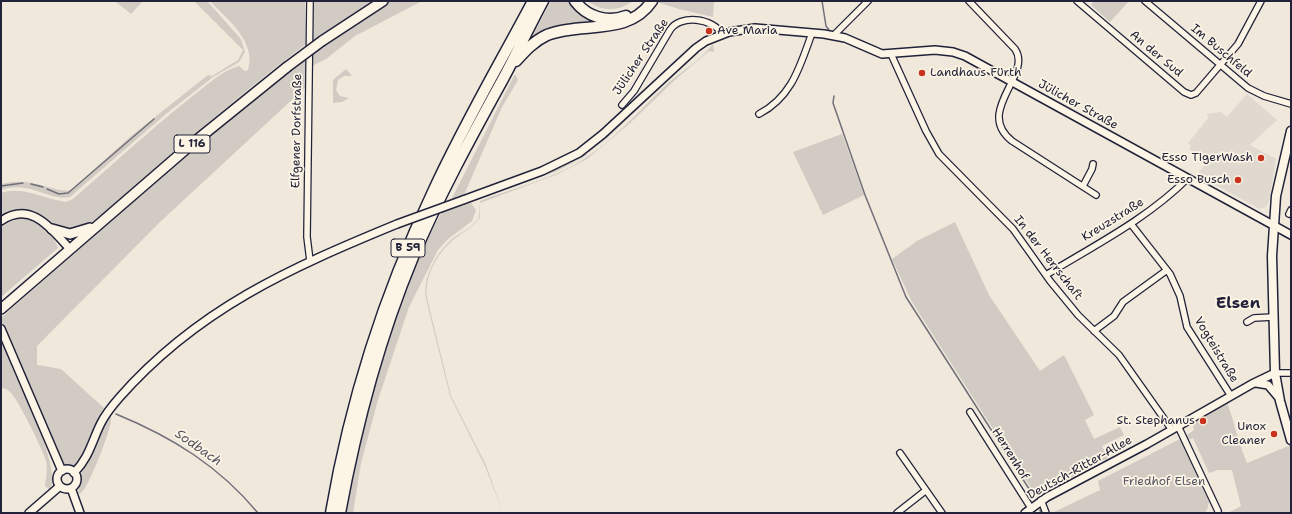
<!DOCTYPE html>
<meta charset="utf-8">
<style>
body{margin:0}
#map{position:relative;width:1292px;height:514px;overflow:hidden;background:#efe8db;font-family:"Shantell Sans",sans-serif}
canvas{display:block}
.frame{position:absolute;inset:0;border:2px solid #22223b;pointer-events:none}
</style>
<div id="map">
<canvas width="1292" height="514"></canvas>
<div class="frame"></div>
</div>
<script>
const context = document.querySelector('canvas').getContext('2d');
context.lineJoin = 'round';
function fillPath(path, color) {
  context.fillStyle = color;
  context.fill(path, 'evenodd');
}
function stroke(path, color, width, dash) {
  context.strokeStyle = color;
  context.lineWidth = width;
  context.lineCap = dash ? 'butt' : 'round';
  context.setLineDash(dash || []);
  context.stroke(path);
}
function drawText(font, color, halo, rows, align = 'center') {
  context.font = font + ' "Shantell Sans",sans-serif';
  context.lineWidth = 3.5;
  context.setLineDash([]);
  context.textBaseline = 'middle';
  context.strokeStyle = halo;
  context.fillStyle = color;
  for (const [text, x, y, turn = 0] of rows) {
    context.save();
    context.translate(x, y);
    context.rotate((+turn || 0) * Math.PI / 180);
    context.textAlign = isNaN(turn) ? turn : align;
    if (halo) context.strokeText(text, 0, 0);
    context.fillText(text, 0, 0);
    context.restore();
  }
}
fillPath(new Path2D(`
 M 1247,94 L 1277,120 L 1250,145 L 1276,159 L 1269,201 L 1266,207 L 1260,209 L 1197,175 L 1208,161 L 1189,149 L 1191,146 L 1188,143 L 1208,118 L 1207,114 L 1221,112 L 1227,117 Z`), '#e0d9cf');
fillPath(new Path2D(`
 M 115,1 L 143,1 L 131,14 Z
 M 194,1 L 207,1 L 241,39 L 245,52 L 239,62 L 213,77 L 166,114 L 70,197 C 48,202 31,180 1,190 L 1,184 C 13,181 24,181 36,184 C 47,186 59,192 71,190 L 131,136 L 208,75 L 212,76 L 238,60 L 243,50 Z
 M 210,1 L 305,1 L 306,44 C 260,79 215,116 171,154 C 144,178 106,217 74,232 C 67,230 59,229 53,225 C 34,213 23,204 1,217 L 1,193 C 22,186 40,197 61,201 L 66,202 L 73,199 C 113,164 152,128 194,95 C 207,85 223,70 239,66 L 245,71 L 248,70 C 257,42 227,19 210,1 Z
 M 312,1 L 422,1 L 355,36 L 326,59 L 312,66 L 308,85 L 160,222 L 37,346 L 37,365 L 61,369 L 104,408 L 100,414 L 102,415 C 96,430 87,459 73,467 L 67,466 L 63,463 L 1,325 L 1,318 L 204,140 L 298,65 L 307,60 Z
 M 551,1 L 572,1 L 597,22 C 570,24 554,24 531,39 Z
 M 587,1 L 633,1 C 617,12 604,12 587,1 Z
 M 714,1 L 713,17 L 679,9 L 657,2 Z
 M 1094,1 L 1129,1 L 1110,22 L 1091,5 Z
 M 713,44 L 714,52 L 709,51 L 676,79 L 630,123 L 587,159 L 558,174 L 480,203 L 480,218 C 472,229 460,233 451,242 C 436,255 424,278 427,298 L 451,396 L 486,465 L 503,513 L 485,466 L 450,396 L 426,299 C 422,278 436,253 452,239 C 461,232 472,228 479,218 L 480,201 C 513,188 550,180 581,161 C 613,141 640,110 667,84 C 682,71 701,60 713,44 Z
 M 346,69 L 352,76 L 344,76 L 338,80 L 336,90 L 340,96 L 349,98 L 342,102 L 333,103 L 333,80 Z
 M 675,71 L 676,73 L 607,138 L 589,152 L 588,150 Z
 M 515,74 L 518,80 L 502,107 L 464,195 L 451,200 Z
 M 842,134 L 864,195 L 823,215 L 793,152 Z
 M 585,152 L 587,155 L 557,171 L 481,198 L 556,168 Z
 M 471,203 L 476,210 L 472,221 L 448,239 L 438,250 L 409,307 L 378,400 L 361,463 L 353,513 L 346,513 C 359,438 378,364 406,293 C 416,265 427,238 442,212 Z
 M 22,218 C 36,220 54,233 58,248 L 1,297 L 1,227 L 14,220 Z
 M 955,222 L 989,295 L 1040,371 L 1064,355 L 1094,415 L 1085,420 L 1094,439 L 1120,427 L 1124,435 L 1102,446 L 1108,458 L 1036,496 L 912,302 L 892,259 L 917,241 Z
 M 1,336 L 12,364 L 11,366 C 21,389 63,470 50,490 L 45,486 C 46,478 48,469 46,461 C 43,450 19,402 12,394 C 8,390 6,388 1,388 Z
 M 1226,399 C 1234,421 1238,442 1247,463 L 1291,445 L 1291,513 L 1228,513 L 1241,506 L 1232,470 L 1218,470 L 1209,473 L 1193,438 L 1188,440 L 1186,436 L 1194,430 L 1193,425 Z
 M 111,417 C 113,426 90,483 83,491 C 81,493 80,493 78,494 L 81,474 L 90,458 L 106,419 Z
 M 1180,439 L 1209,502 L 1207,510 L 1204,513 L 1052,513 L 1100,490 L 1098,481 Z`), '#d1cbc3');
stroke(new Path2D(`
 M 822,1 L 826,26 L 829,30
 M 834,96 L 833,103 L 865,195 L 906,297 L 1033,495
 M 31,184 L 43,187
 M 1,186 L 23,183
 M 47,189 L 59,194 L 68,193 L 154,119
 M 116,414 C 172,437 219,466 258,513
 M 1040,510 L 1041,513`), '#716f79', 1.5);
const minor = new Path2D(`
 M 310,1 L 307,237 L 310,261
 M 969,1 L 1015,49 C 1033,75 974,111 1012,141 L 1096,195
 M 1077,1 L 1184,92 L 1191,95 L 1196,93 L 1238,44 L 1261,1
 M 1145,1 L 1248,88 L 1264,96 L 1291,104
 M 834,35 L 868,1
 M 891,54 L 926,131 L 939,154 L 1013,229 L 1050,281 L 1078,315 L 1119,355 L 1172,430
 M 622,105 L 634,91 L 670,30 C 680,14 713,18 722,34
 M 759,114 C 792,97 800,66 812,33
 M 1083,186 L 1092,169 L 1093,164
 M 1289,214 L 1291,210
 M 1131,224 L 1170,274 L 1180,296 L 1187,327 L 1231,396
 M 1046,275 C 1095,245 1147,219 1188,178
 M 1247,322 L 1254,318 L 1273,317
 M 1094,331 L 1114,316 L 1123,302 L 1167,270
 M 1275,373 L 1291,373
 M 970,412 L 1031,508
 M 1178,426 L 1218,511
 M 900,453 L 942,513
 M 1041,500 L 1046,513
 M 897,513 L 925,491`);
const tertiary = new Path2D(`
 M 463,200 L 542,171 L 579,153 L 603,134 L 696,48 L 706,41 L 729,32 L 755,28 L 824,34 L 845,38 L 882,54 L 935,50 L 953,52 L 965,56 L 1291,235
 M 1,221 C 31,200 51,229 70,249
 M 1,329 L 62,471
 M 1256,383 L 1268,385 L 1279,398
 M57 479a10 10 0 1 1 20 0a10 10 0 1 1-20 0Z
 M 74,473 C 89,458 92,441 101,423 C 106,413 112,406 119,398 C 197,309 290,268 397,224
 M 71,488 L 80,513
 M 29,513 L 60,486
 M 1025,513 L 1047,497 L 1147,444 L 1252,384 L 1275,373`);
const secondary = new Path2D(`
 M 1291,131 L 1276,196 L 1272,256 L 1275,373 L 1280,401 L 1291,440`);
const primary = new Path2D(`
 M 322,41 L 383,1
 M 52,229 L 70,234 L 90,228
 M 1,309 L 193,143 L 287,67`);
const motorway = new Path2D(`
 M 575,1 C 587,17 607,23 626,16
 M 516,61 C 525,51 534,41 547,35 C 582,21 628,37 652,1
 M 331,513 C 350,402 384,295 432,194 C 462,128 499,65 533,1
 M 340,513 C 356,426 379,339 413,257 C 439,196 471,137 503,79 C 517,53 529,27 543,1`);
stroke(minor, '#22223b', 8);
stroke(tertiary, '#22223b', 10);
stroke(secondary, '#22223b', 11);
stroke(primary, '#22223b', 12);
stroke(motorway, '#22223b', 13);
stroke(minor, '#fcf5e5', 5.5);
stroke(tertiary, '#fcf5e5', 7);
stroke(secondary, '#fcf5e5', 8);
stroke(primary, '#fcf5e5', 9);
stroke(motorway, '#fcf5e5', 10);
const tertiaryBridge = new Path2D(`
 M 397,224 L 463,200`);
const primaryBridge = new Path2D(`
 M 287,67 L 322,41`);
stroke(tertiaryBridge, '#22223b', 10, []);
stroke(primaryBridge, '#22223b', 12, []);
stroke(tertiaryBridge, '#fcf5e5', 7);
stroke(primaryBridge, '#fcf5e5', 9);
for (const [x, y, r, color] of [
 [709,31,4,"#c8321e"],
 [922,73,4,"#c8321e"],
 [1261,158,4,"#c8321e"],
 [1238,180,4,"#c8321e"],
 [1203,421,4,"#c8321e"],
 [1274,434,4,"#c8321e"]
]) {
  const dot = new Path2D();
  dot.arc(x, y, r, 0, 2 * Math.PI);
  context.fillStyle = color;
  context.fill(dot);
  stroke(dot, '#fcf5e5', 1.5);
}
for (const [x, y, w] of [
 [192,144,36],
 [408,248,34]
]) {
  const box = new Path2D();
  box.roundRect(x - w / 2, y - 9, w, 18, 3);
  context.fillStyle = '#fcf5e5';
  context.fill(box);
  stroke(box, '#22223b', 1);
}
drawText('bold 11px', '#22223b', null, [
 ["L 116",192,144],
 ["B 59",408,248]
]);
drawText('12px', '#22223b', '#fcf5e5', [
 ["Ave Maria",717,31,"left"],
 ["Landhaus Fürth",930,73,"left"],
 ["Esso TigerWash",1253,158],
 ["Esso Busch",1230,180],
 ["St. Stephanus",1195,421],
 ["Unox",1266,427],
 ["Cleaner",1266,441]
], 'right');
drawText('12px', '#22223b', '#fcf5e5', [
 ["Im Buschfeld",1221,51,40],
 ["An der Sud",1156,54,40],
 ["Jülicher Straße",641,57,-56],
 ["Jülicher Straße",1078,105,29],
 ["Elfgener Dorfstraße",297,131,-89],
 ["Kreuzstraße",1113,220,-32],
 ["In der Herrschaft",1048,258,52],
 ["Vogteistraße",1216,350,59],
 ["Herrenhof",1010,454,58],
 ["Deutsch-Ritter-Allee",1080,468,-29]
]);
drawText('12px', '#575564', '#fcf5e5', [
 ["Friedhof Elsen",1164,482]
]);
drawText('italic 13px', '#575564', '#fcf5e5', [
 ["Sodbach",198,448,35]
]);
drawText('bold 16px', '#22223b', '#fcf5e5', [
 ["Elsen",1238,304]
]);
</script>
